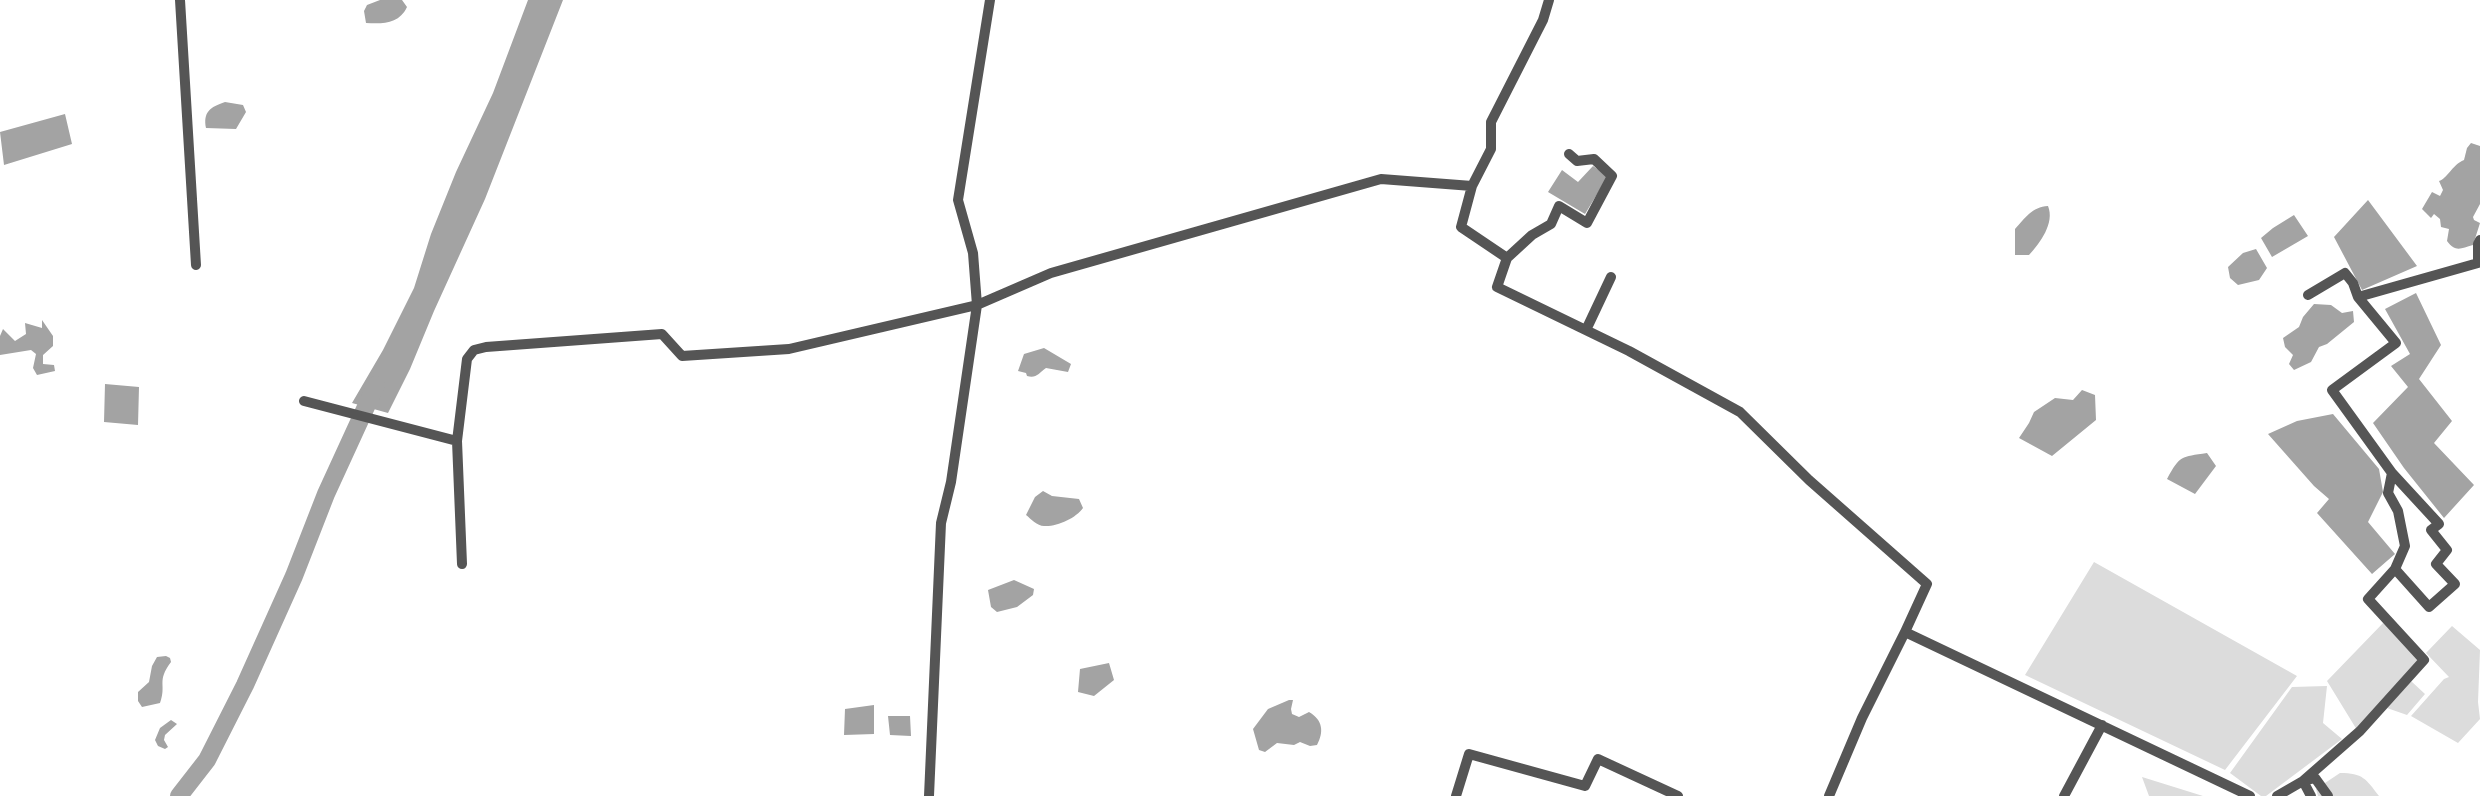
<!DOCTYPE html>
<style>
body{margin:0}
canvas{display:block;background:#fff}
</style>
<canvas width="2480" height="796"></canvas>
<script>
const context = document.querySelector('canvas').getContext('2d');
context.lineJoin = 'round';
function fillPath(path, color) {
  context.fillStyle = color;
  context.fill(path, 'evenodd');
}
function stroke(path, color, width, dash) {
  context.strokeStyle = color;
  context.lineWidth = width;
  context.lineCap = dash ? 'butt' : 'round';
  context.setLineDash(dash || []);
  context.stroke(path);
}
fillPath(new Path2D(`
 M 2094,562 L 2297,676 L 2225,770 L 2025,675 Z
 M 2385,621 L 2421,659 L 2357,730 L 2327,681 Z
 M 2452,626 L 2480,650 L 2478,702 L 2480,719 L 2458,743 L 2411,716 L 2444,679 L 2449,677 L 2426,653 Z
 M 2411,681 L 2425,694 L 2407,715 L 2387,708 Z
 M 2327,686 L 2323,723 L 2342,739 L 2266,796 L 2261,796 L 2230,773 L 2292,687 Z
 M 2340,773 C 2363,773 2366,779 2379,796 L 2318,796 L 2316,789 Z
 M 2142,777 L 2203,796 L 2149,796 Z`), '#dcdcdc');
fillPath(new Path2D(`
 M 380,0 L 402,0 L 407,7 C 399,24 383,24 366,23 L 364,11 L 367,5 Z
 M 528,0 L 563,0 L 485,199 L 434,311 L 410,369 L 388,413 L 352,403 L 383,350 L 414,288 L 431,234 L 456,172 L 493,93 Z
 M 225,102 L 243,105 L 246,112 L 236,129 L 206,128 C 203,112 210,107 225,102 Z
 M 65,114 L 72,144 L 4,165 L 0,132 Z
 M 2471,143 L 2480,146 L 2480,204 L 2473,217 L 2474,220 L 2480,223 L 2473,245 C 2461,248 2456,253 2447,241 L 2449,229 L 2441,227 L 2440,219 L 2434,214 L 2431,218 L 2422,209 L 2432,192 L 2440,196 L 2443,190 L 2439,181 C 2447,179 2452,165 2464,160 L 2467,148 Z
 M 1593,166 L 1608,176 L 1585,214 L 1548,192 L 1562,170 L 1578,182 Z
 M 2368,200 L 2417,266 L 2362,290 L 2334,237 Z
 M 2048,206 C 2055,223 2040,243 2029,255 L 2015,255 L 2015,229 C 2025,218 2032,207 2048,206 Z
 M 2294,215 L 2308,236 L 2272,257 L 2261,238 L 2273,228 Z
 M 2256,249 L 2267,268 L 2259,280 L 2238,285 L 2230,278 L 2228,267 L 2243,253 Z
 M 2416,293 L 2441,345 L 2419,379 L 2452,421 L 2434,443 L 2474,485 L 2444,518 L 2404,468 L 2373,423 L 2408,387 L 2391,366 L 2410,354 L 2385,309 Z
 M 2314,304 L 2331,305 L 2342,313 L 2353,311 L 2354,322 L 2327,344 L 2319,347 L 2311,362 L 2294,370 L 2289,364 L 2293,355 L 2285,347 L 2283,338 L 2299,327 L 2303,317 Z
 M 42,320 L 53,336 L 53,346 L 43,355 L 43,364 L 54,365 L 55,371 L 37,375 L 33,368 L 36,354 L 31,350 L 0,355 L 0,336 L 3,329 L 15,341 L 26,334 L 25,323 L 42,328 Z
 M 1044,348 L 1071,364 L 1068,372 L 1046,368 C 1039,373 1036,379 1027,376 L 1026,373 L 1018,371 L 1024,354 Z
 M 105,384 L 139,387 L 138,425 L 104,422 Z
 M 2082,390 L 2095,395 L 2096,420 L 2052,456 L 2019,438 L 2029,423 L 2034,412 L 2055,398 L 2073,400 Z
 M 2333,414 L 2379,469 L 2383,492 L 2368,522 L 2395,554 L 2372,574 L 2317,513 L 2329,499 L 2314,486 L 2268,434 L 2297,421 Z
 M 2207,453 L 2216,466 L 2195,494 L 2167,479 C 2180,455 2181,457 2207,453 Z
 M 1043,491 L 1052,496 L 1079,499 L 1083,508 C 1076,518 1057,527 1044,526 C 1037,526 1031,519 1026,515 L 1035,497 Z
 M 1014,580 L 1034,589 L 1033,595 L 1017,607 L 997,612 L 991,607 L 988,590 Z
 M 166,656 L 170,658 L 171,662 C 156,682 167,684 160,703 L 142,707 L 138,701 L 138,692 L 149,682 L 152,666 L 157,657 Z
 M 1109,663 L 1114,680 L 1094,696 L 1078,692 L 1080,669 Z
 M 1289,700 L 1293,700 L 1291,709 L 1292,714 L 1299,717 L 1309,712 C 1323,720 1324,732 1317,745 L 1310,746 L 1300,742 L 1294,745 L 1277,743 L 1265,752 L 1259,750 L 1253,729 L 1268,709 Z
 M 874,705 L 874,734 L 844,735 L 845,709 Z
 M 888,716 L 910,716 L 911,736 L 890,735 Z
 M 171,720 L 177,724 L 165,735 L 164,740 L 168,747 L 165,749 L 158,746 L 155,740 L 160,728 Z`), '#a3a3a3');
stroke(new Path2D(`
 M 179,796 L 207,760 L 245,685 L 294,576 L 326,494 L 376,385`), '#a3a3a3', 18);
stroke(new Path2D(`
 M 180,0 L 196,265
 M 1472,186 L 1491,149 L 1491,122 L 1543,20 L 1549,0
 M 1507,258 L 1532,235 L 1551,224 L 1559,206 L 1587,223 L 1612,176 L 1594,159 L 1577,161 L 1569,154
 M 2308,295 L 2345,273 L 2353,283 L 2358,297
 M 1586,330 L 1611,277
 M 304,401 L 457,441
 M 2392,473 L 2388,493 L 2398,511 L 2405,546 L 2395,569
 M 462,564 L 457,441 L 467,359 L 474,350 L 486,347 L 662,334 L 682,356 L 789,349 L 977,305 L 973,253 L 958,200 L 990,0
 M 2303,781 L 2360,731 L 2424,660 L 2368,599 L 2395,569 L 2429,607 L 2455,584 L 2436,564 L 2447,550 L 2431,530 L 2439,524 L 2392,473 L 2332,390 L 2396,343 L 2358,297 L 2478,263 L 2478,244 L 2480,240
 M 2303,781 L 2315,778 L 2328,796
 M 929,796 L 941,523 L 951,482 L 977,305 L 1051,273 L 1381,179 L 1472,186 L 1461,227 L 1507,258 L 1497,287 L 1629,351 L 1740,412 L 1809,480 L 1927,584 L 1905,632 L 2250,796
 M 1456,796 L 1469,754 L 1585,786 L 1598,759 L 1678,796
 M 1829,796 L 1862,718 L 1905,632
 M 2064,796 L 2102,725
 M 2277,796 L 2303,781 L 2311,796`), '#555', 10);
</script>
